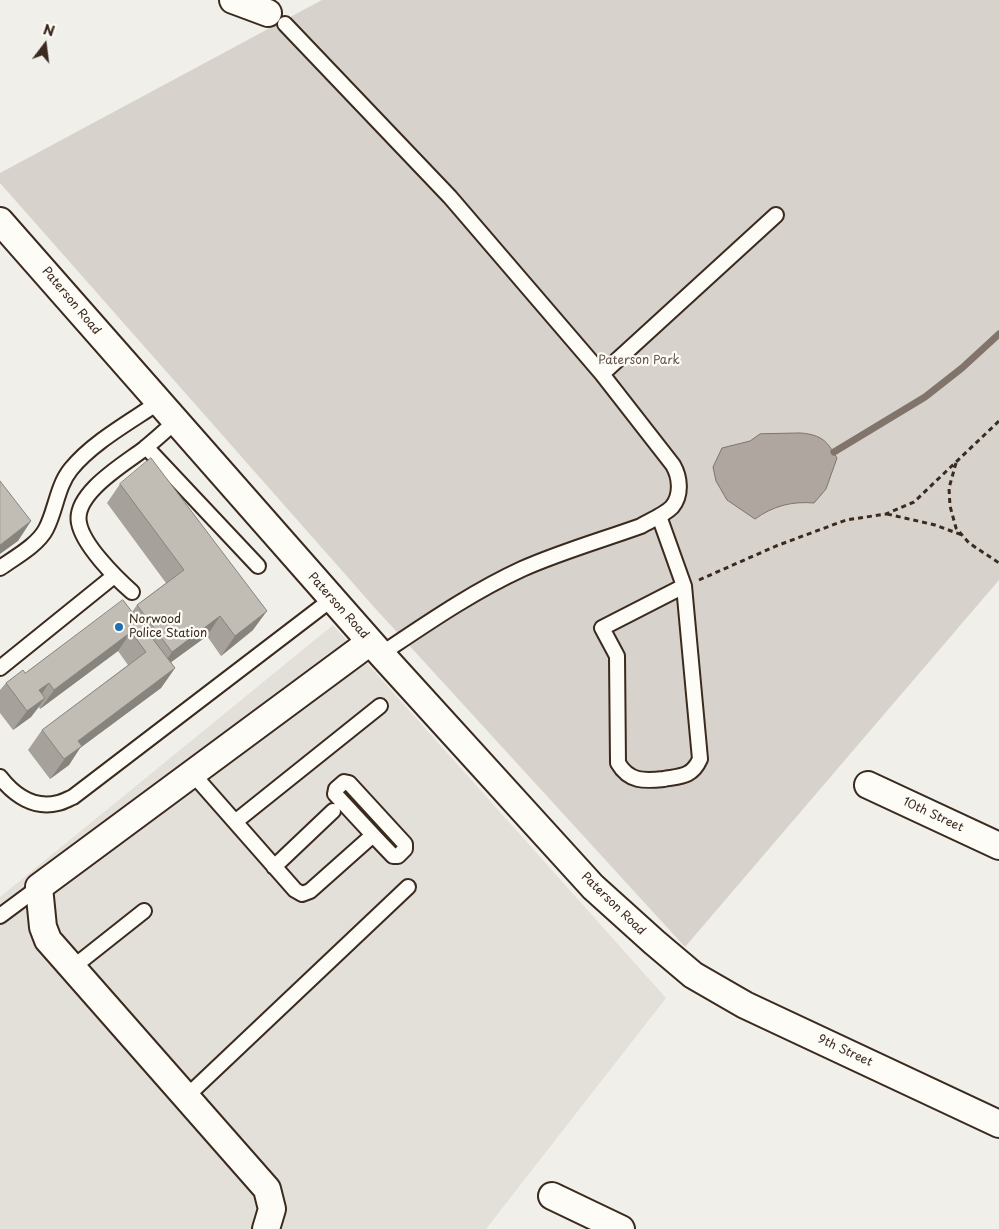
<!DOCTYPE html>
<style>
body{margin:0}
#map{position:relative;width:999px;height:1229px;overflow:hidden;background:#f1efea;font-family:"Playpen Sans",sans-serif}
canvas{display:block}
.north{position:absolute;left:20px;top:20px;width:50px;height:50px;-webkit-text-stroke:4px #fdfcf7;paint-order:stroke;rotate:15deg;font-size:14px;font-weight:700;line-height:20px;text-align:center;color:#3b2a1e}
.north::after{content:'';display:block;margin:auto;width:18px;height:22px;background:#3b2a1e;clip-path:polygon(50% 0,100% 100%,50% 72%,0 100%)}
</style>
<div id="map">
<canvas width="999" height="1229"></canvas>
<div class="north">N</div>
</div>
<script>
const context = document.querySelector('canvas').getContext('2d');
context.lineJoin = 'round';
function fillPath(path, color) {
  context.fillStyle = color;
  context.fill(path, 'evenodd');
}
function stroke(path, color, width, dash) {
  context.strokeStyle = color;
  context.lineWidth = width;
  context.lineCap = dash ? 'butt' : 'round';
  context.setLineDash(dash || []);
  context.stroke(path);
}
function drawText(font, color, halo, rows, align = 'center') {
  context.font = font + ' "Playpen Sans",sans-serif';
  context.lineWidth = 4.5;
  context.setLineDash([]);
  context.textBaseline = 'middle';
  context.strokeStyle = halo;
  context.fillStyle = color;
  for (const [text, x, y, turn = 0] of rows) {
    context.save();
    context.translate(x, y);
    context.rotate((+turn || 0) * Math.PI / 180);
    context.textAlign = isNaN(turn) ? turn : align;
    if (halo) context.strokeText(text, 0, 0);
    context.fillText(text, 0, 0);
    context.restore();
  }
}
fillPath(new Path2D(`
 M 333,625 L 666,998 L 486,1229 L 0,1229 L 0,897 Z`), '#e3e0da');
fillPath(new Path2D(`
 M 322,0 L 999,0 L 999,580 L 685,947 L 374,607 L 0,183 L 0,173 Z`), '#d7d2cc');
const water = new Path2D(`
 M 801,433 C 822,435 827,441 837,458 L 826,489 L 814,503 C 792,501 773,506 755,519 L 727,500 L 716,481 L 713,467 L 722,448 L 750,441 L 760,434 Z`);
fillPath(water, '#aea69f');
stroke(water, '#80746b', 1);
stroke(new Path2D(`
 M 834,452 L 925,397 L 962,368 L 999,334`), '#80746b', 7);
const lane = new Path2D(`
 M 285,24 L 450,197 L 602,374 L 673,465 C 680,477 682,495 672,507 C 664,515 651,520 641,526 C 602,540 560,552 522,569 C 472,592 426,624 381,654
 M 602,374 L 776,215
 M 146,447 L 258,566
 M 659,516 L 684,586 L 700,759 C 692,777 681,776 664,779 C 644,781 629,782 618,763 L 617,656 L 602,628 L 684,586
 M 0,568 C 14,558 38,545 46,529 C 56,510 57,486 71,469 C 93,442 130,422 159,402
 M 132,592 C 115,577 83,545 79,523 C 73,494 124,464 144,449 C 155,440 165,431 176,421
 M 0,668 L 114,576
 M 192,773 L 295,890 L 302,894 L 310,891 L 373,835 L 335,794 L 336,789 L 344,782 L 349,783 L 405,844 L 405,849 L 398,856 L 393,856 L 373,835
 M 0,777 C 14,795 34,809 58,803 C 63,802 68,799 73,797 L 332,599
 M 235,822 L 380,706
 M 274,867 L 333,811
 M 0,916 L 39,887
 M 72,968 L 144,911
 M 186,1097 L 408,887`);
const street = new Path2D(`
 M 233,0 L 268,13
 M 0,221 L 381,654 L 593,887 L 654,942 L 693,975 L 745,1005 L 999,1124
 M 868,785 L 999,846
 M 552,1196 L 621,1229
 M 266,1229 L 272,1209 L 267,1189 L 48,940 L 43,927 L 39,887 L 370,642`);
stroke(lane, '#3b2a1e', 18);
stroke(street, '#3b2a1e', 30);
stroke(new Path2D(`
 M 956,463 L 949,488 L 950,506 L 956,528 L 969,543 L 999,563
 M 887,514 L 935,525 L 962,535
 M 699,580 L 776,546 L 846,520 L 886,514 L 914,502 L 999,421`), '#3b2a1e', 3, [5, 4]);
stroke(lane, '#fdfcf7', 14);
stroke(street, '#fdfcf7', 26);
fillPath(new Path2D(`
 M 120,484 L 253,630 L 221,656 L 207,636 L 171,662 L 175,668 L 161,688 L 80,748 L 69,765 L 50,779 L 28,750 L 42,730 L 128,665 L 118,651 L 40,709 L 39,707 L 31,717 L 13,730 L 0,713 L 0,690 L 6,683 L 25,673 L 132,612 L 137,605 L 166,583 L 107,503 Z`), '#a6a29b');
fillPath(new Path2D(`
 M 31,521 L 18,541 L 0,554 L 0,545 Z
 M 267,611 L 253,630 L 221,656 L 235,636 Z
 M 220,616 L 207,636 L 159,671 L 172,652 Z
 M 131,632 L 118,651 L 40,709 L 54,690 Z
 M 175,668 L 161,688 L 80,748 L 69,765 L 50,779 L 78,741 Z
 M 49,683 L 36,703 L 39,690 Z
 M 45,698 L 31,717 L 13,730 L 27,711 Z`), '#87847e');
const building = new Path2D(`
 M 151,458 L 267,611 L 235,636 L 220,616 L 172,652 L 137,605 L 184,570 L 120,484 Z
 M 0,481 L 31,521 L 0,545 Z
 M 123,600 L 175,668 L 78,741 L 82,746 L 64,759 L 42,730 L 146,652 L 131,632 L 54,690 L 49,683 L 39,690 L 45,698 L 27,711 L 6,683 L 23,670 L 25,673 Z`);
fillPath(building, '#c1bcb4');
stroke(building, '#87847e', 1);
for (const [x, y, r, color] of [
 [119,627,5,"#1f6fb2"]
]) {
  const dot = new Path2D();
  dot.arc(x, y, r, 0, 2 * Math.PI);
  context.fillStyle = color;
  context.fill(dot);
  stroke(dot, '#fdfcf7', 2);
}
drawText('12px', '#3b2a1e', '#fdfcf7', [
 ["Paterson Road",71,301,50],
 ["Paterson Road",338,606,48],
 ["10th Street",933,815,25],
 ["Paterson Road",613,904,44],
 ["9th Street",845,1051,25]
]);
drawText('12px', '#62544a', '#fdfcf7', [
 ["Paterson Park",639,361]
]);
drawText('12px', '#3b2a1e', '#fdfcf7', [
 ["Norwood",129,620],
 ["Police Station",129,634]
], 'left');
</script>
